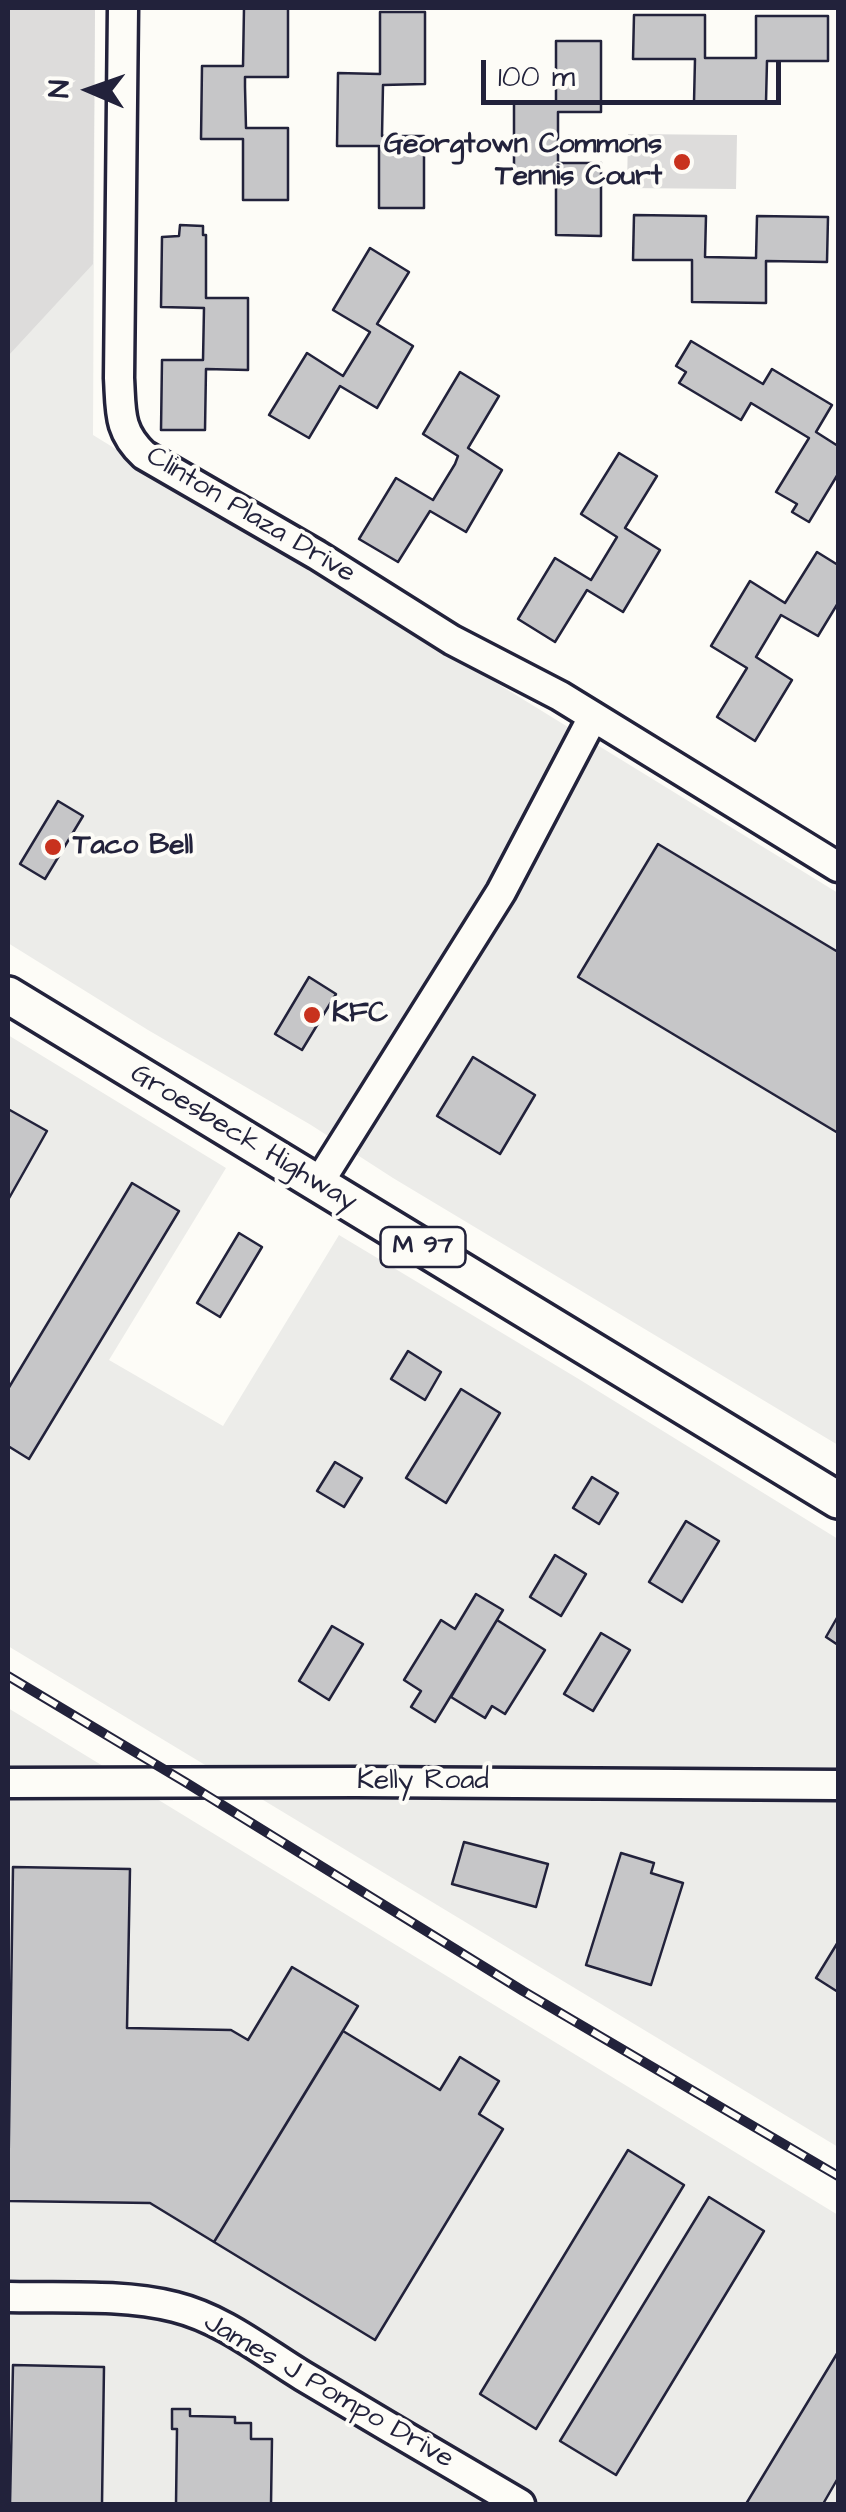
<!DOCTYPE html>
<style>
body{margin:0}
#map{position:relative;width:846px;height:2512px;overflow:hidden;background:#fdfcf7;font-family:"Architects Daughter",sans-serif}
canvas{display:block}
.frame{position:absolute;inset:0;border:10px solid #22223b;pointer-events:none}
.north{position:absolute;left:40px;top:40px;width:100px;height:100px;-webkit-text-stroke:8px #fdfcf7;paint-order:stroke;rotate:272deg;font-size:28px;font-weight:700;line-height:40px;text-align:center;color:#22223b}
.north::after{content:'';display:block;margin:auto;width:35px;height:45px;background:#22223b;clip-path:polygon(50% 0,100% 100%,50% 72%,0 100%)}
.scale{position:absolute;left:481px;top:60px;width:300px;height:45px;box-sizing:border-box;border:5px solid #22223b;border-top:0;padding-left:12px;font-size:30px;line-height:35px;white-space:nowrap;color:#22223b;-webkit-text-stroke:8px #fdfcf7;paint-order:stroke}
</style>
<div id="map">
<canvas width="846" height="2512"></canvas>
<div class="frame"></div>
<div class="north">N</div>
<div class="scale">100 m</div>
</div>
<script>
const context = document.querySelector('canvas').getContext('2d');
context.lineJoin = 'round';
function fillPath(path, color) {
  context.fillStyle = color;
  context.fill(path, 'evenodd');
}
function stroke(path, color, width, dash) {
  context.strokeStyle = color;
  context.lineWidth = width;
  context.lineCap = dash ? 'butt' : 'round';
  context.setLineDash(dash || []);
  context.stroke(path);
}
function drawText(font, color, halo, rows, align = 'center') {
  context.font = font + ' "Architects Daughter",sans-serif';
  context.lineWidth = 8;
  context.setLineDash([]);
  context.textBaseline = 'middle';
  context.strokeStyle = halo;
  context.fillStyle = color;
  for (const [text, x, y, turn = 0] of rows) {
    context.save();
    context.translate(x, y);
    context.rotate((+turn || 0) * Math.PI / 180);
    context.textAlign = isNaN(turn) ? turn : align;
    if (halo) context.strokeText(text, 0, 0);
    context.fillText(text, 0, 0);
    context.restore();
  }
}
fillPath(new Path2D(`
 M 8,8 L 95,8 L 93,435 L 838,893 L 838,1445 L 393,1178 L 311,1125 L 148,1030 L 8,943 Z
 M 8,1035 L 226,1168 L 109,1360 L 223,1426 L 339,1235 L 577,1378 L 838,1539 L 838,2147 L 8,1646 Z
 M 8,1708 L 838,2215 L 838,2504 L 8,2504 Z`), '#ecece9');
fillPath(new Path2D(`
 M 8,8 L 95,8 L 93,264 L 8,356 Z
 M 628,134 L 737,135 L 736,189 L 627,188 Z`), '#dddcdb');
const building = new Path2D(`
 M 244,8 L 288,8 L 288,77 L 245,77 L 245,87 L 246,128 L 288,128 L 288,200 L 243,200 L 243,139 L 201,139 L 202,66 L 243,66 Z
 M 380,12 L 425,12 L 425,84 L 383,85 L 382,136 L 424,136 L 424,208 L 379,208 L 379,146 L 337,146 L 338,73 L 380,74 Z
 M 634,15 L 705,15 L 705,58 L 756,58 L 756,16 L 828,16 L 828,61 L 767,61 L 766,102 L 694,102 L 695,59 L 633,59 Z
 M 556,41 L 601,41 L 601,112 L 558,112 L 558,163 L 601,163 L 601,236 L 556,235 L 556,174 L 514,174 L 514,102 L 556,102 Z
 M 634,215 L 706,216 L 705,257 L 756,258 L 757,216 L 828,217 L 827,262 L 766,261 L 766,303 L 692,302 L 692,260 L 633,260 Z
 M 180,225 L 203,226 L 203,235 L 206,235 L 206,298 L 248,298 L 248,370 L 206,369 L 205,430 L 161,430 L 162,360 L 203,360 L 204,308 L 161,307 L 162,237 L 179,236 Z
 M 370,248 L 409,272 L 377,324 L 413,346 L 377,408 L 340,386 L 309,438 L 269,415 L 307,353 L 343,376 L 370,332 L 333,310 Z
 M 691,341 L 763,384 L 772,369 L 832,405 L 816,432 L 838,446 L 838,474 L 809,522 L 792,512 L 797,504 L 776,492 L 809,438 L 751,403 L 741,420 L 679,383 L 686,372 L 676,366 Z
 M 460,372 L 499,396 L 468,448 L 502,470 L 466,532 L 430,511 L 398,562 L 359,539 L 396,478 L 433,500 L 455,464 L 458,456 L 423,434 Z
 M 619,453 L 657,476 L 625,528 L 660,550 L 623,612 L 587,590 L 555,642 L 518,619 L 555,558 L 591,580 L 617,537 L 581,514 Z
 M 817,552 L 838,565 L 838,603 L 818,636 L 781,615 L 756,657 L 792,680 L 755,741 L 717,717 L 747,668 L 711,646 L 750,581 L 785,603 Z
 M 58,801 L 83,816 L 45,879 L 20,864 Z
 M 658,844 L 838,952 L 838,1133 L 578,977 Z
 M 309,977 L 336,994 L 302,1050 L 275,1034 Z
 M 473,1057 L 535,1095 L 500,1154 L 437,1116 Z
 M 8,1109 L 47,1131 L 8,1200 Z
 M 132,1183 L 179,1211 L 29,1459 L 8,1446 L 8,1389 Z
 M 239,1233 L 262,1247 L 220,1317 L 197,1303 Z
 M 408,1351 L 441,1372 L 425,1400 L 391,1379 Z
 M 461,1389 L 500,1413 L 446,1503 L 406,1478 Z
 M 335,1462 L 362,1478 L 344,1507 L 317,1491 Z
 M 592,1477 L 618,1493 L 599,1524 L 573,1508 Z
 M 686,1521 L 719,1541 L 682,1602 L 649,1582 Z
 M 555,1555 L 586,1574 L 561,1616 L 530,1597 Z
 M 476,1594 L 503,1610 L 435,1722 L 411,1707 L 421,1691 L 404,1680 L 441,1620 L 455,1629 Z
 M 838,1616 L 838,1645 L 826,1637 Z
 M 497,1620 L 545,1650 L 505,1714 L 492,1706 L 485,1718 L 451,1697 Z
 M 332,1626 L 363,1644 L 329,1700 L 299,1681 Z
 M 601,1633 L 630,1650 L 593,1711 L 564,1694 Z
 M 464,1842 L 548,1864 L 536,1907 L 452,1884 Z
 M 621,1853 L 654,1863 L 651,1873 L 683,1883 L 651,1985 L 586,1965 Z
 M 13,1867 L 130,1869 L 127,2028 L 231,2030 L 248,2040 L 292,1967 L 358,2006 L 214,2242 L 150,2203 L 8,2201 Z
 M 838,1942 L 838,1992 L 816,1978 Z
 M 343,2031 L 440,2090 L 460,2057 L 499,2081 L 479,2114 L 503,2129 L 375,2340 L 214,2242 Z
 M 628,2150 L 684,2185 L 536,2429 L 480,2394 Z
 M 709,2197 L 764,2231 L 616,2475 L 560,2441 Z
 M 838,2352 L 838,2478 L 823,2504 L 746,2504 Z
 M 13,2365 L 104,2367 L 102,2504 L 10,2504 Z
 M 172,2409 L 190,2409 L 190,2416 L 235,2417 L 235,2423 L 251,2423 L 251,2439 L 272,2439 L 271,2504 L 176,2504 L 177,2429 L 172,2429 Z`);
fillPath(building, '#c6c6c8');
stroke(building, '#22223b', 2.5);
const minor = new Path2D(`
 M 123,8 L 119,378 C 121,411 118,431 144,455 L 317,555 L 452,640 L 560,696 L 838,867
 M 318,1184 L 501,892 L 593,717
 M 8,1783 L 356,1782 L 838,1785
 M 8,2297 C 61,2298 124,2294 175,2307 C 223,2319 262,2351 303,2376 C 375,2419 448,2462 520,2504`);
const major = new Path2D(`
 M 8,995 L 838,1500`);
stroke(minor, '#22223b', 35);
stroke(major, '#22223b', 42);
stroke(minor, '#fdfcf7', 28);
stroke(major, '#fdfcf7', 35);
const rail = new Path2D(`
 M 8,1676 L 185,1782 L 523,1991 L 838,2176`);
stroke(rail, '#22223b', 10);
stroke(rail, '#fdfcf7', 6, [19]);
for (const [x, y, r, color] of [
 [682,162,10,"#c8321e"],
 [53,847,10,"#c8321e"],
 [312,1015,10,"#c8321e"]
]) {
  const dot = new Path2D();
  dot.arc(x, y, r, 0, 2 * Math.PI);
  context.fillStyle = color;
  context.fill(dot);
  stroke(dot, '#fdfcf7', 4);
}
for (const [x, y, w] of [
 [423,1247,85]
]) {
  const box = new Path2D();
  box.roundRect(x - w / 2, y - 20, w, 40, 8);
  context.fillStyle = '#fdfcf7';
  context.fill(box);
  stroke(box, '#22223b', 2.5);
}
drawText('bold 25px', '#22223b', null, [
 ["M 97",423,1247]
]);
drawText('bold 28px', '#22223b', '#fdfcf7', [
 ["Georgtown Commons",662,146,"right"],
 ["Tennis Court",662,178,"right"],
 ["Taco Bell",73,847],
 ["KFC",332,1015]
], 'left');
drawText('28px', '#22223b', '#fdfcf7', [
 ["Clinton Plaza Drive",250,516,31],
 ["Groesbeck Highway",243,1139,31],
 ["Kelly Road",423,1782],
 ["James J Pompo Drive",328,2392,30]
]);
</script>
